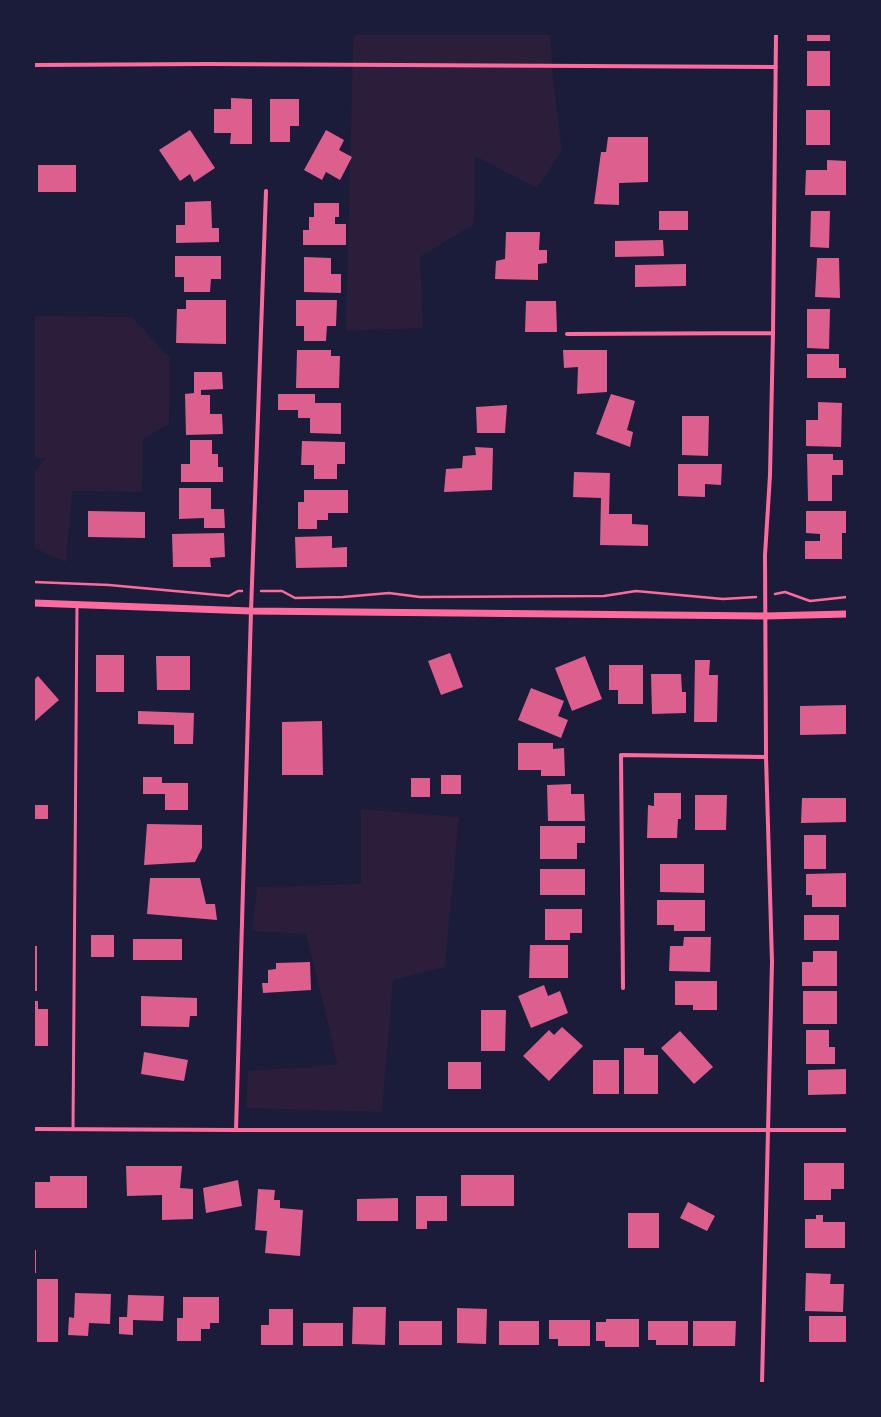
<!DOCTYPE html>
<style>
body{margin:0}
#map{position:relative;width:881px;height:1417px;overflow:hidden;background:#1b1b3a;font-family:"Archivo Narrow",sans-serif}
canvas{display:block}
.frame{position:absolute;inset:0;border:35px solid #1b1b3a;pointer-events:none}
</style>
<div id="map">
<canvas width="881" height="1417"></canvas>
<div class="frame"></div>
</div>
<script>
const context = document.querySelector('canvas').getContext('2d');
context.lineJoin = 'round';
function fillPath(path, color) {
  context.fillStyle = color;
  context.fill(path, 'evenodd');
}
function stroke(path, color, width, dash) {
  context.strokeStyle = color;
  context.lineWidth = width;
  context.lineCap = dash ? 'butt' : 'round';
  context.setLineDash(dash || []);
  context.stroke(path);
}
fillPath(new Path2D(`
 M 355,34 L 550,34 L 553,79 L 562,151 L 537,188 L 475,156 L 474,224 L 420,257 L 423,328 L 346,331 L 353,42 Z
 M 34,316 L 132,317 L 170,358 L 169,424 L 143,439 L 142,492 L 72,491 L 66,562 L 34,548 L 34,472 L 46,458 L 34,458 Z
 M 361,809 L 459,817 L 445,967 L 393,980 L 382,1112 L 246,1108 L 248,1070 L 303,1068 L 337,1064 L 332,1040 L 306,934 L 252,931 L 257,887 L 361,884 Z`), '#2a1e3b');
fillPath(new Path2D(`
 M 807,34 L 830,34 L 830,41 L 807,41 Z
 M 807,51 L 830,51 L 830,86 L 807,86 Z
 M 231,98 L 252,99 L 252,144 L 230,144 L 231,133 L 214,133 L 214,109 L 231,109 Z
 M 270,99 L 299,99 L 299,126 L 290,126 L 290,142 L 270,142 Z
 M 806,110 L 830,110 L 830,145 L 806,145 Z
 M 190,130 L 215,168 L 194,182 L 190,174 L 180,181 L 159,150 Z
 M 326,130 L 344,140 L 339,150 L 352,157 L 340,180 L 326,172 L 322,180 L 304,170 Z
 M 608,137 L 648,137 L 648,182 L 619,183 L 619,205 L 594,204 L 601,152 L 606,152 Z
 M 827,160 L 847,161 L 847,195 L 805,195 L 806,170 L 827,170 Z
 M 38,165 L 76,165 L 76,192 L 38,192 Z
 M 211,201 L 212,228 L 219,228 L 219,242 L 176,243 L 176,225 L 185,225 L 185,202 Z
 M 314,203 L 339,203 L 339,217 L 335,217 L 335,224 L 346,224 L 346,245 L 303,245 L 303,230 L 309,230 L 309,217 L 314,217 Z
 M 659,211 L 688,211 L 688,230 L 659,230 Z
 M 811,211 L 830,211 L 829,248 L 810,247 Z
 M 506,232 L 540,232 L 539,250 L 547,250 L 547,263 L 538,264 L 538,280 L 495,279 L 496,261 L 505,259 Z
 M 663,240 L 664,256 L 615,257 L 615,241 Z
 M 175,256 L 221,256 L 221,279 L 211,279 L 210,292 L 184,292 L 184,277 L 175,277 Z
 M 304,257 L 331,258 L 331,274 L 341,274 L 341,293 L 304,292 Z
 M 817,258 L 839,258 L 840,298 L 815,297 Z
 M 686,264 L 686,286 L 635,287 L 635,265 Z
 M 186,300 L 226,300 L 226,344 L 176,343 L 177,309 L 186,309 Z
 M 296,300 L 337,300 L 336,326 L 327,326 L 326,341 L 304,341 L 304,326 L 296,326 Z
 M 526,301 L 556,301 L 557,332 L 525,332 Z
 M 807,309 L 830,309 L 829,349 L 807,348 Z
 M 297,350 L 331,350 L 331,356 L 340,356 L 339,388 L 296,388 Z
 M 563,350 L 607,350 L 607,392 L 577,394 L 578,367 L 564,368 Z
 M 807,354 L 839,354 L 839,368 L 846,368 L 846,378 L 807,378 Z
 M 194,372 L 222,372 L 223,389 L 201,390 L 201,395 L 210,395 L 210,414 L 222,414 L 223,434 L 186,435 L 185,394 L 194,393 Z
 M 278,394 L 315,394 L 315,403 L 341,403 L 341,434 L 310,433 L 310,418 L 298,418 L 298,410 L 278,410 Z
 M 611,394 L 635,401 L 627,430 L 633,432 L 630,447 L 596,434 Z
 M 818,402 L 842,403 L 841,447 L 806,446 L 806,420 L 818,420 Z
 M 507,405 L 505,433 L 477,433 L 476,407 Z
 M 682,416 L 709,416 L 708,456 L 682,455 Z
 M 190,440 L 212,440 L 212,454 L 218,454 L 218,467 L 223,467 L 223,482 L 181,482 L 181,464 L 190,464 Z
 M 302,441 L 345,442 L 345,464 L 337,464 L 337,479 L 314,479 L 314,465 L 301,465 Z
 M 475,447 L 493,448 L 492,490 L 444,492 L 446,469 L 462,468 L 463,456 L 476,455 Z
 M 807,454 L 833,454 L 833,460 L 843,460 L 843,475 L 832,475 L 832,501 L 808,501 Z
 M 678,464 L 722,464 L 721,485 L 705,484 L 705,497 L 678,496 Z
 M 574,472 L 610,473 L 609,514 L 632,514 L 632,524 L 648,525 L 648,546 L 600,545 L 601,498 L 573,497 Z
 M 179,488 L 211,488 L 211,509 L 224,509 L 225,528 L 204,528 L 204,518 L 179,519 Z
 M 304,490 L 348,490 L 348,513 L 328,513 L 328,520 L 317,520 L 317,529 L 298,529 L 298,502 L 304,502 Z
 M 88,511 L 145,512 L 145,538 L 88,537 Z
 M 806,511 L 847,511 L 847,533 L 842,533 L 842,559 L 805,559 L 805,541 L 820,541 L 820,534 L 806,533 Z
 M 224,533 L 225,557 L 210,558 L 211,567 L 173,567 L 172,534 Z
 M 332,536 L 332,548 L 347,547 L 347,567 L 296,568 L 295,537 Z
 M 450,653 L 463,687 L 441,695 L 428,661 Z
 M 96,655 L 124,655 L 124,692 L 96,692 Z
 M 156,656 L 190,656 L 190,690 L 157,690 Z
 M 585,656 L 602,699 L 572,711 L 555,668 Z
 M 695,660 L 710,660 L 709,675 L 718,675 L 717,722 L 694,722 Z
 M 609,665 L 643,665 L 643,704 L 618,704 L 618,690 L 609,690 Z
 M 651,674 L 681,674 L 682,692 L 686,692 L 686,713 L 652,714 Z
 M 38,676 L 59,700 L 34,722 L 34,680 Z
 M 531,688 L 564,701 L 558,716 L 568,720 L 561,738 L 518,720 Z
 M 847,705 L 847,734 L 800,735 L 800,706 Z
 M 138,711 L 194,713 L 193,744 L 174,744 L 174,725 L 138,724 Z
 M 322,721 L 323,775 L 282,775 L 282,722 Z
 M 518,743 L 553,743 L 553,749 L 564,748 L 565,776 L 541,776 L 541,770 L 518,770 Z
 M 441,775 L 461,775 L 461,794 L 441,794 Z
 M 143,777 L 162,777 L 162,783 L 188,783 L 188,810 L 165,810 L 165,794 L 143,794 Z
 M 411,778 L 430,778 L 430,797 L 411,797 Z
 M 571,784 L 571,794 L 584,794 L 585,821 L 548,821 L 547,785 Z
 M 654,793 L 681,793 L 681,819 L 678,819 L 677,838 L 647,838 L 648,805 L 654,806 Z
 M 695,795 L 727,795 L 726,830 L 695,830 Z
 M 802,798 L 847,798 L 847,822 L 801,823 Z
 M 34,805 L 48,805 L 48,819 L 34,819 Z
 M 147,824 L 202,825 L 202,848 L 195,862 L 144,865 Z
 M 540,826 L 585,826 L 585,843 L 577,843 L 577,859 L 540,859 Z
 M 804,835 L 826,835 L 826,869 L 804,869 Z
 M 660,864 L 704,864 L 704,893 L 660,892 Z
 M 540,869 L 585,869 L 585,895 L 540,895 Z
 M 847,873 L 847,907 L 812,907 L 812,895 L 806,895 L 806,874 Z
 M 150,878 L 200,878 L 206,904 L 215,904 L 217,920 L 147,914 Z
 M 657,900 L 705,900 L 705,931 L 674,931 L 674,925 L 657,925 Z
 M 545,909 L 582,909 L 582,933 L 570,933 L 570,940 L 545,940 Z
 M 804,915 L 839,915 L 839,940 L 804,940 Z
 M 91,935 L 114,935 L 114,957 L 91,957 Z
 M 684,937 L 711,937 L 710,972 L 669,971 L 670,946 L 683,946 Z
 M 133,939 L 182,939 L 182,960 L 133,960 Z
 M 530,945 L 568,945 L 568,978 L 529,978 Z
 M 34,946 L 37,946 L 37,991 L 34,991 Z
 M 813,951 L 837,951 L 837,986 L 802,986 L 802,962 L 813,962 Z
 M 310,962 L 311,990 L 263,993 L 262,983 L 268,983 L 268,970 L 276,969 L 276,963 Z
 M 675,981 L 717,981 L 717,1010 L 693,1010 L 693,1005 L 675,1005 Z
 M 544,985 L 548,996 L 560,991 L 568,1013 L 531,1028 L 518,996 Z
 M 803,991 L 837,991 L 837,1024 L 803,1024 Z
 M 141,996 L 197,998 L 197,1016 L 190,1016 L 189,1027 L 141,1026 Z
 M 34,1001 L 38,1001 L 38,1009 L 48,1009 L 48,1046 L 34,1046 Z
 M 481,1010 L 506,1010 L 505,1051 L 481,1051 Z
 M 562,1027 L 583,1046 L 549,1081 L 523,1056 L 549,1030 L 554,1035 Z
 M 806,1030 L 829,1030 L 829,1047 L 835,1047 L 835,1064 L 806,1064 Z
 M 680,1031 L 713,1067 L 694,1084 L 661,1048 Z
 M 624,1048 L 644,1048 L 644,1055 L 658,1055 L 658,1094 L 624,1094 Z
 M 144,1052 L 188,1060 L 184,1081 L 141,1074 Z
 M 593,1060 L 619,1060 L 619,1094 L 593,1094 Z
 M 448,1062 L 481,1062 L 481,1089 L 448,1089 Z
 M 847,1069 L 847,1094 L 808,1095 L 808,1070 Z
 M 804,1163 L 844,1163 L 844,1189 L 831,1189 L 831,1200 L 804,1200 Z
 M 126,1166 L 182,1166 L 180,1188 L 193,1189 L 193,1219 L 162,1220 L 162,1195 L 127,1196 Z
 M 461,1175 L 514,1175 L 514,1206 L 461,1206 Z
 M 50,1176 L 87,1176 L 87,1208 L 34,1208 L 34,1182 L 50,1182 Z
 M 238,1180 L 242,1206 L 206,1213 L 203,1188 Z
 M 258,1189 L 275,1190 L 274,1200 L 280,1200 L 280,1208 L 303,1210 L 300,1256 L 265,1253 L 267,1231 L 255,1230 Z
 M 416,1196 L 447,1196 L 447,1221 L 427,1221 L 427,1229 L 416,1229 Z
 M 398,1198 L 398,1221 L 357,1221 L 357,1199 Z
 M 688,1202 L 715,1216 L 707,1231 L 680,1218 Z
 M 628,1213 L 659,1213 L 659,1248 L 628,1248 Z
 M 816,1215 L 823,1215 L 823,1222 L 845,1222 L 845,1248 L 805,1248 L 805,1219 L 816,1219 Z
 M 34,1250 L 36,1250 L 36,1273 L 34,1273 Z
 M 806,1273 L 831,1274 L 830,1284 L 844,1284 L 843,1312 L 805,1311 Z
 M 37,1279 L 58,1279 L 58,1342 L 37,1342 Z
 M 75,1293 L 111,1294 L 110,1324 L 89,1323 L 88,1336 L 68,1335 L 69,1317 L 74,1318 Z
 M 128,1295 L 164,1296 L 163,1321 L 133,1320 L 133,1335 L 119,1334 L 119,1317 L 127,1317 Z
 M 183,1297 L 219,1297 L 219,1323 L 210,1323 L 210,1329 L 201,1329 L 201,1341 L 177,1341 L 177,1318 L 183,1318 Z
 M 353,1307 L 386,1307 L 385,1345 L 352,1344 Z
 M 457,1308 L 487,1309 L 486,1344 L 457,1343 Z
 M 269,1309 L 293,1309 L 293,1345 L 261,1345 L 261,1325 L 269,1325 Z
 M 809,1316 L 847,1316 L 847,1342 L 809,1342 Z
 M 606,1319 L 639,1319 L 639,1347 L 605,1347 L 605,1341 L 596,1341 L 596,1322 L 606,1322 Z
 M 549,1320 L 590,1320 L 590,1346 L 558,1346 L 558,1339 L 549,1339 Z
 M 399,1321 L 442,1321 L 442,1345 L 399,1345 Z
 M 499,1321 L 539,1321 L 539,1345 L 499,1345 Z
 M 648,1321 L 688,1321 L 688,1345 L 656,1345 L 656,1340 L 648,1340 Z
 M 693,1321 L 736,1321 L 735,1346 L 693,1346 Z
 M 303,1323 L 343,1323 L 343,1346 L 303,1346 Z`), '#dd5f8e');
stroke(new Path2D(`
 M 34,582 L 109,585 L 229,596 L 238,591 L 242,591
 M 261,591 L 282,591 L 295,598 L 343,597 L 389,593 L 420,597 L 604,596 L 636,591 L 723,599 L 756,597
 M 775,594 L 785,592 L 810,601 L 847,597`), '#ff6b9d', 2.5);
stroke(new Path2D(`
 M 73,1129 L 77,605`), '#ff6b9d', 3);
stroke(new Path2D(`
 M 34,65 L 207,64 L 776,67
 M 567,334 L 773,333
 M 623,988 L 621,755 L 766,757
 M 34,1129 L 236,1130 L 847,1130
 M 236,1130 L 251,611 L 266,191
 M 762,1383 L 772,962 L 766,757 L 765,555 L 770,475 L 773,333 L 776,34`), '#ff6b9d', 4);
stroke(new Path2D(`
 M 34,603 L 251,611 L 765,616 L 847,614`), '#ff6b9d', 7);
</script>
